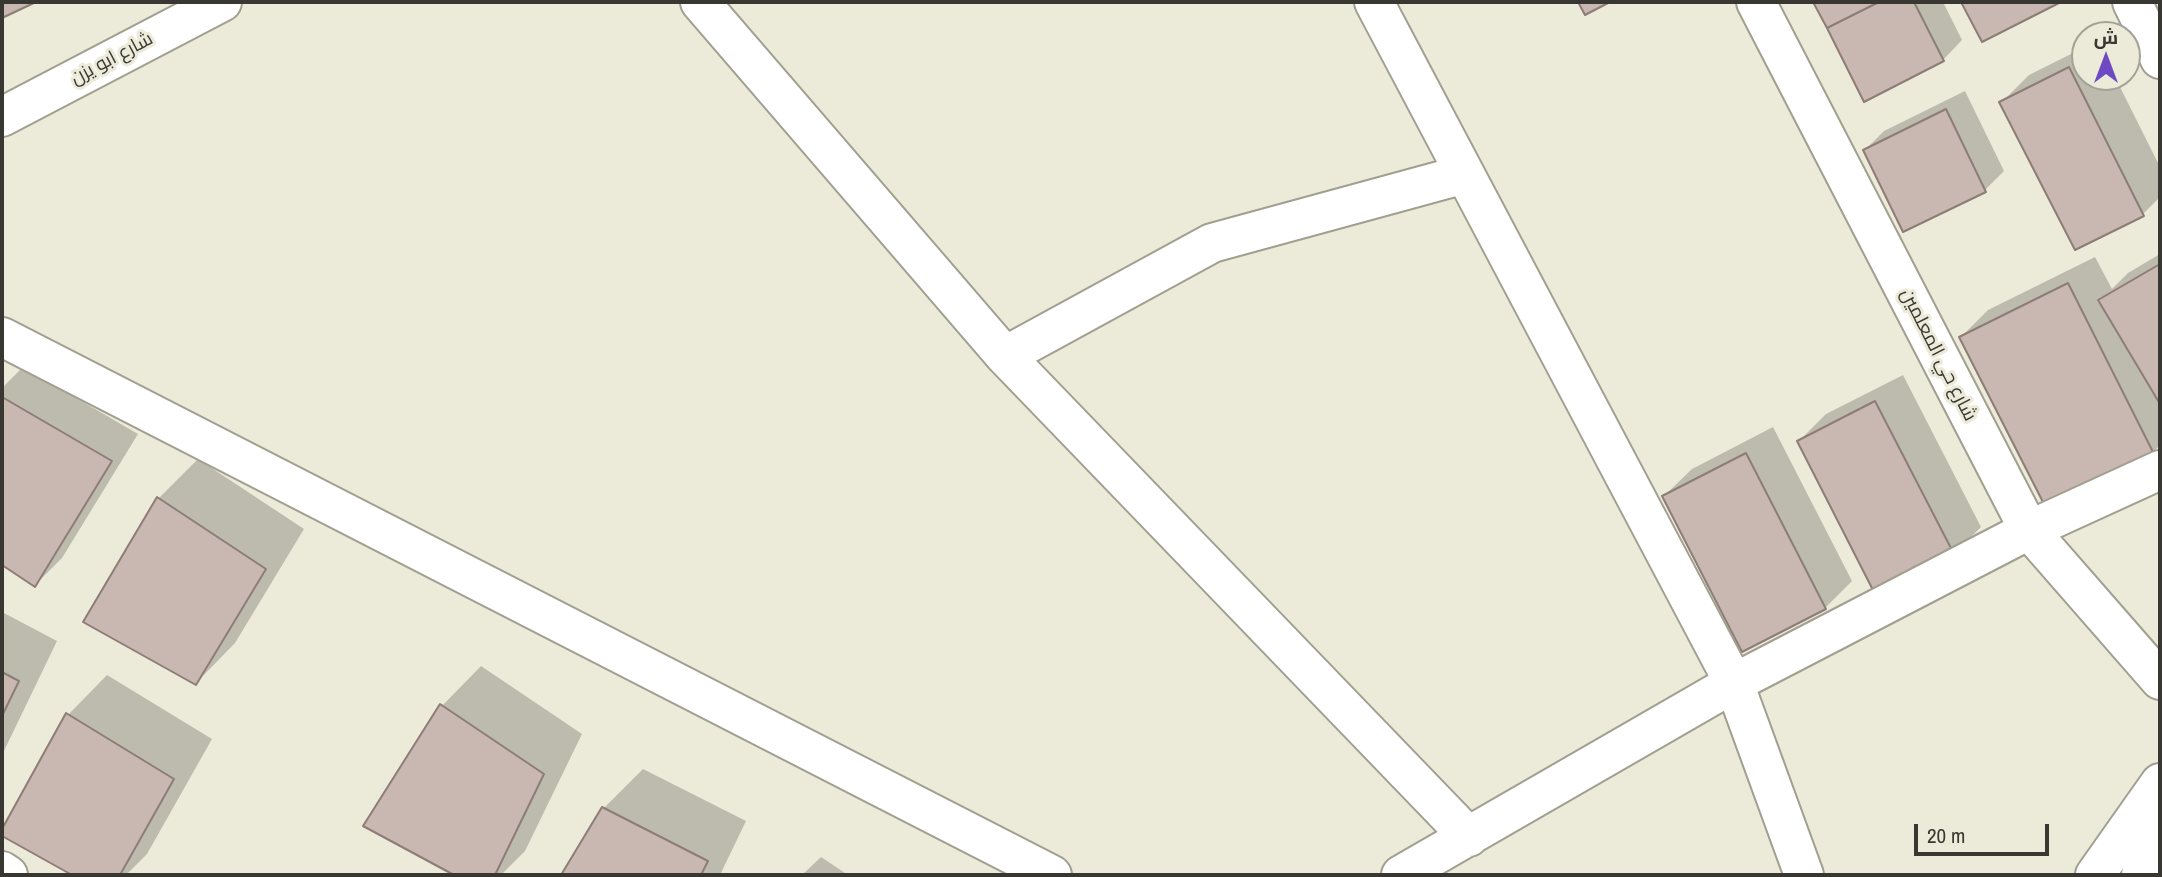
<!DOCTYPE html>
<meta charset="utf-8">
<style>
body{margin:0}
#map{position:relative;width:2162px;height:877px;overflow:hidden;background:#ecead9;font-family:"Archivo Narrow",Cairo,sans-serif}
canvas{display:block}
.frame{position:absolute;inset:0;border:4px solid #383731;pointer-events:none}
.north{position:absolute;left:2071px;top:21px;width:70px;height:70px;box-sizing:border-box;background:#ecead9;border:2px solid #a4a296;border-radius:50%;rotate:0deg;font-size:19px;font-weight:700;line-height:28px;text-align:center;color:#383731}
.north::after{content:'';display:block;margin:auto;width:24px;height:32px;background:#6e4ac2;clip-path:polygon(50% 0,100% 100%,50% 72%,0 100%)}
.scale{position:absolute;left:1914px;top:824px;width:135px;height:32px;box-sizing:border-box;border:4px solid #383731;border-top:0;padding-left:9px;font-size:21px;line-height:24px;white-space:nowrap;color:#383731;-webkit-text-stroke:5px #ecead9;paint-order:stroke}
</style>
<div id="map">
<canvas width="2162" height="877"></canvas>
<div class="frame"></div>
<div class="north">ش</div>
<div class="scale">20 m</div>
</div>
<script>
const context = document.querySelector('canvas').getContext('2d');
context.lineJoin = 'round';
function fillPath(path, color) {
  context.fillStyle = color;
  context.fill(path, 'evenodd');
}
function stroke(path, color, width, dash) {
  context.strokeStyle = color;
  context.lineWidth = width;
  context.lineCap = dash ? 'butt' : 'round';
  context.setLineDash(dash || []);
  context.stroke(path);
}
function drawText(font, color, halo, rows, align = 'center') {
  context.font = font + ' "Archivo Narrow",Cairo,sans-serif';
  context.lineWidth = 6;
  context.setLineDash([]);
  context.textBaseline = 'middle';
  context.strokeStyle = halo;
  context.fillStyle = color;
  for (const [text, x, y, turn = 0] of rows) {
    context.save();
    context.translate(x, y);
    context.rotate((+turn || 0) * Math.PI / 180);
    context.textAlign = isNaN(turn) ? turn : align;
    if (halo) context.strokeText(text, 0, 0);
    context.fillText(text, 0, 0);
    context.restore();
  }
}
fillPath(new Path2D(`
 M 1815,2 L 1943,2 L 1962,40 L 1943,60 L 1865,99 Z
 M 2085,47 L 2085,77 L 2115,77 L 2160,167 L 2160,197 L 2143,214 L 2002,102 L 2029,75 Z
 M 1965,91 L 2004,171 L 1985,190 L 1865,150 L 1884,131 Z
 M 2160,254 L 2160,445 L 2153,452 L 1961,337 L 1988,310 L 2095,257 L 2112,289 L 2128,273 Z
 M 23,367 L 138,434 L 62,558 L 35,585 L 2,563 L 2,388 Z
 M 1903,375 L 1981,527 L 1954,554 L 1799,441 L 1826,414 Z
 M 1773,427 L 1852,581 L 1825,608 L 1664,496 L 1692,469 Z
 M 198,459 L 304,529 L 235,643 L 196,683 L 159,498 Z
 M 2,612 L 57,641 L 2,755 Z
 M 481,666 L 582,734 L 525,851 L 501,875 L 457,875 L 365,825 L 442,706 Z
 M 107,675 L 212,739 L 147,854 L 126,875 L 75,875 L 2,833 L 68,715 Z
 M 643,769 L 746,821 L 720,875 L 563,875 L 604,808 Z
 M 821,857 L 848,875 L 802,875 Z`), '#0003');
const building = new Path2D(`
 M 2,2 L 36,2 L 2,18 Z
 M 1578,2 L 1610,2 L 1585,15 Z
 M 1813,2 L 1879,2 L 1827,28 Z
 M 1879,2 L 1914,2 L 1944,61 L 1864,102 L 1827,28 Z
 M 1961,2 L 2061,2 L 1982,42 Z
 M 2069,67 L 2144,216 L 2075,250 L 1999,102 Z
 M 1946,109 L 1986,192 L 1903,232 L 1863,150 Z
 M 2160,264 L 2160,404 L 2098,300 Z
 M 2068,283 L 2154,454 L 2046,508 L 1959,337 Z
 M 2,397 L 112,461 L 35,587 L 2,565 Z
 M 1875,401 L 1955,556 L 1876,596 L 1797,441 Z
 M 1746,453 L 1826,609 L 1742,652 L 1662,496 Z
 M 157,497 L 266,569 L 196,685 L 83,622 Z
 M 2,672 L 19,681 L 2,716 Z
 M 440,704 L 544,774 L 495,875 L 454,875 L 363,826 Z
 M 66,713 L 174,779 L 120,875 L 72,875 L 2,836 L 2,829 Z
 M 602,807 L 708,861 L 701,875 L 561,875 Z`);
fillPath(building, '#c9b7b1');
stroke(building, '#8d7d77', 2);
const minor = new Path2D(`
 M 700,2 L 1005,356 L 1469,837
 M 1374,2 L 1734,683 L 1804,875
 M 1756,2 L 2029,530 L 2160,680
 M 2132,2 L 2160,59
 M 2,117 L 222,2
 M 2,337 L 1052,875
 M 1005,356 L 1212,243 L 1465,174
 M 2,871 L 8,875
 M 1401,875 L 1734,683 L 2029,530 L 2160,470
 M 2095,875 L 2160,783
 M 2141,875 L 2155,799`);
stroke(minor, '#a19f8f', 42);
stroke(minor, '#fff', 38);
drawText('19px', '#383731', '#ecead9', [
 ["شارع ابو يزن",112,59,-28],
 ["شارع حي المعلمين",1938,355,63]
]);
</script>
